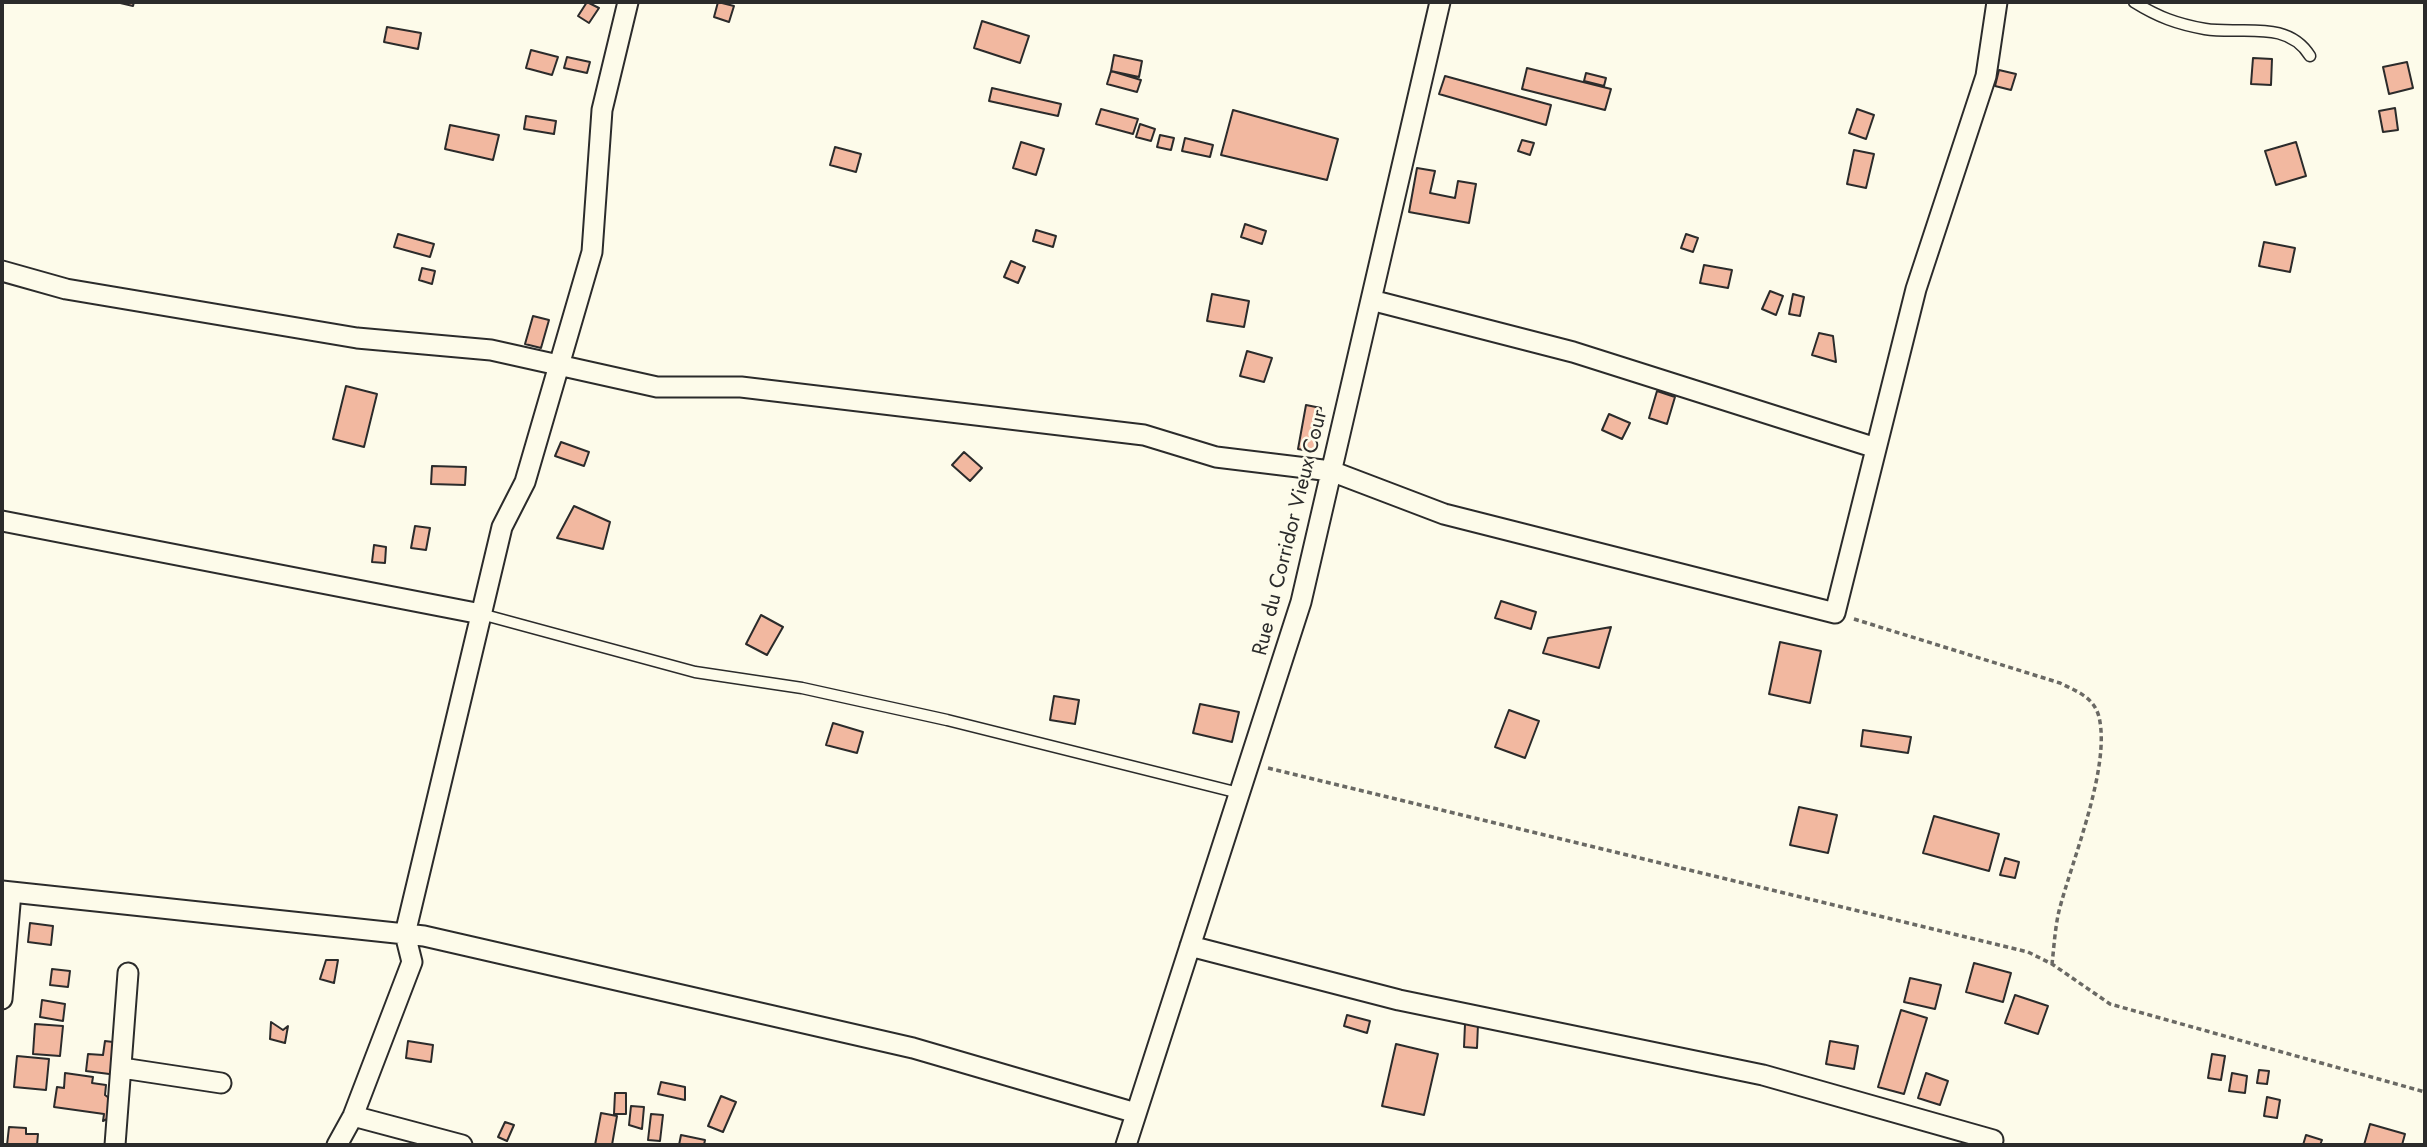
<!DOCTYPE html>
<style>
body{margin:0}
#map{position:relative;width:2427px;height:1147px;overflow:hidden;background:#fdfbea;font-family:Jost,sans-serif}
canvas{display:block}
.frame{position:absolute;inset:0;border:4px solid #2b2b2b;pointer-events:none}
</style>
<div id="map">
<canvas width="2427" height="1147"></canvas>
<div class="frame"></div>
</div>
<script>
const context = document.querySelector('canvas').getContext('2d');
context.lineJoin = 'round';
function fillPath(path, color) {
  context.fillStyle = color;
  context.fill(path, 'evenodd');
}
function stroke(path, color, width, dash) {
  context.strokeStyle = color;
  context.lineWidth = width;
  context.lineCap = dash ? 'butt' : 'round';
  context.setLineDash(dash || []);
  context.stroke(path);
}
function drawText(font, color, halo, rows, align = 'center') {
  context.font = font + ' Jost,sans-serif';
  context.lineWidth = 5;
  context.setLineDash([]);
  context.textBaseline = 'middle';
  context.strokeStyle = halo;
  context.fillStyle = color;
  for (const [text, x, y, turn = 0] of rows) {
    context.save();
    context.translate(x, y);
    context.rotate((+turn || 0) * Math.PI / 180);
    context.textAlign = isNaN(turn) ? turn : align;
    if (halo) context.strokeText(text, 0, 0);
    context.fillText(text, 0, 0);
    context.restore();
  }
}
const building = new Path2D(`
 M 116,2 L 134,2 L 133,6 Z
 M 587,2 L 599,8 L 589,23 L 578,16 Z
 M 718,2 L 734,6 L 729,22 L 714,17 Z
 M 982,21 L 1029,36 L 1020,63 L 974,48 Z
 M 387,27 L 421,33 L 418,49 L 384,42 Z
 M 531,50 L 558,57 L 552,75 L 526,68 Z
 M 1114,55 L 1142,61 L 1139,77 L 1111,71 Z
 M 567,57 L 590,62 L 587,73 L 564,68 Z
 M 2253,58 L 2272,59 L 2271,85 L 2251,84 Z
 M 2407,62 L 2413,88 L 2389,94 L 2383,67 Z
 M 1527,68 L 1611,89 L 1605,110 L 1522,89 Z
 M 1999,70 L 2016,74 L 2011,90 L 1995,86 Z
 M 1111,71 L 1141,80 L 1137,92 L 1107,84 Z
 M 1586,73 L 1606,78 L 1604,86 L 1584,81 Z
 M 1445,76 L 1551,105 L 1546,125 L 1439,94 Z
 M 992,88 L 1061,104 L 1058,116 L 989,101 Z
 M 2395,108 L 2398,130 L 2383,132 L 2379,111 Z
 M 1101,109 L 1138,119 L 1133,134 L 1096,124 Z
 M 1857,109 L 1874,115 L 1866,139 L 1849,133 Z
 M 1233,110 L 1338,139 L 1327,180 L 1221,155 Z
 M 526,116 L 556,121 L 554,134 L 524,129 Z
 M 1140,124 L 1155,129 L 1151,141 L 1136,137 Z
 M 450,125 L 499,135 L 493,160 L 445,149 Z
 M 1160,135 L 1174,138 L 1171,150 L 1157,147 Z
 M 1185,138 L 1213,145 L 1210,157 L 1182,151 Z
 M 1522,140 L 1534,143 L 1530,155 L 1518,151 Z
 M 1021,142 L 1044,149 L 1036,175 L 1013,168 Z
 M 2296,142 L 2306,176 L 2276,185 L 2265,151 Z
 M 835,147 L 861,154 L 856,172 L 830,165 Z
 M 1854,150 L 1874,154 L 1866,188 L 1847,184 Z
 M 1417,168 L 1435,171 L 1430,193 L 1455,198 L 1458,181 L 1476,184 L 1469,223 L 1409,212 Z
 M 1245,224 L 1266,231 L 1262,244 L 1241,237 Z
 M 1036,230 L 1056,236 L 1053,247 L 1033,241 Z
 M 398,234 L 434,244 L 430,257 L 394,247 Z
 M 1686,234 L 1698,238 L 1693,252 L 1681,248 Z
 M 2264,242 L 2295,248 L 2290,272 L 2259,266 Z
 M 1011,261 L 1025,267 L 1018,283 L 1004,277 Z
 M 1704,265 L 1732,270 L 1728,288 L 1700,283 Z
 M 422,268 L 435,271 L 432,284 L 419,280 Z
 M 1770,291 L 1783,296 L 1776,315 L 1762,309 Z
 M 1212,294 L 1249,301 L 1244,327 L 1207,321 Z
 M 1793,294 L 1804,297 L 1800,316 L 1789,314 Z
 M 533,316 L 549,320 L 541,348 L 525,344 Z
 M 1819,333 L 1833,336 L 1836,362 L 1812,355 Z
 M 1247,351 L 1272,358 L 1264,382 L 1240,376 Z
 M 346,386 L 377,394 L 364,447 L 333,439 Z
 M 1657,391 L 1675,397 L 1667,424 L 1649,418 Z
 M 1306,405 L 1321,408 L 1314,452 L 1298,449 Z
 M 1609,414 L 1630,423 L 1622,439 L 1602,430 Z
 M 561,442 L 589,452 L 584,466 L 555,456 Z
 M 964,452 L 982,468 L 970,481 L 952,465 Z
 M 432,466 L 466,467 L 465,485 L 431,484 Z
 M 574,506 L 610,522 L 603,549 L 557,538 Z
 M 415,526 L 430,528 L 426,550 L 411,548 Z
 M 374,545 L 386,547 L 385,563 L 372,562 Z
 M 1501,601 L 1536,612 L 1531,629 L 1495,618 Z
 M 761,615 L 783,627 L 767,655 L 746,644 Z
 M 1611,627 L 1599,668 L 1543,653 L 1548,638 Z
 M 1780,642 L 1821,651 L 1810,703 L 1769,694 Z
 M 1054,696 L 1079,700 L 1075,724 L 1050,720 Z
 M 1200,704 L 1239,712 L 1232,742 L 1193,733 Z
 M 1509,710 L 1539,721 L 1525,758 L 1495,747 Z
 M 833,723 L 863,732 L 857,753 L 826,745 Z
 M 1863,730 L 1911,737 L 1908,753 L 1861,746 Z
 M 1799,807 L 1837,815 L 1828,853 L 1790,845 Z
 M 1934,816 L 1999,834 L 1989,871 L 1923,853 Z
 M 2005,858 L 2019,862 L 2015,878 L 2000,875 Z
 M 30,923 L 53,926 L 51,945 L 28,942 Z
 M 326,960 L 338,960 L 334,983 L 320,979 Z
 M 1974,963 L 2011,973 L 2003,1002 L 1966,992 Z
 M 52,969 L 70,971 L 68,987 L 50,985 Z
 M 1910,978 L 1941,985 L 1935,1009 L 1904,1002 Z
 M 2015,995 L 2048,1006 L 2038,1034 L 2005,1023 Z
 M 42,1000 L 65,1004 L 63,1021 L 40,1017 Z
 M 1901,1010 L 1927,1018 L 1904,1094 L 1878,1087 Z
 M 1347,1015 L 1370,1021 L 1367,1033 L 1344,1026 Z
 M 271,1022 L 283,1030 L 288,1026 L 285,1043 L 270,1039 Z
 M 35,1024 L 63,1026 L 60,1056 L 33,1054 Z
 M 1465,1024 L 1478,1024 L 1477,1048 L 1464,1047 Z
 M 105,1041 L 121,1043 L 117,1075 L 86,1071 L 88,1054 L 103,1055 Z
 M 408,1041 L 433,1045 L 431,1062 L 406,1058 Z
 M 1830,1041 L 1858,1046 L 1854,1069 L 1826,1064 Z
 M 1396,1044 L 1438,1054 L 1424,1115 L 1382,1106 Z
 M 2212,1054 L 2225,1056 L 2221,1080 L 2208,1078 Z
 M 17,1056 L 49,1059 L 46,1090 L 14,1087 Z
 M 2259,1070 L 2269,1071 L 2267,1084 L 2257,1083 Z
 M 65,1073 L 93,1077 L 92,1083 L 106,1085 L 105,1095 L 118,1105 L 109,1118 L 103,1121 L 104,1114 L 54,1107 L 57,1087 L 64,1088 Z
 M 1926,1073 L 1948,1081 L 1940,1105 L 1918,1098 Z
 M 2232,1073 L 2247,1076 L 2245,1093 L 2229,1091 Z
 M 661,1082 L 685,1087 L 685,1100 L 658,1094 Z
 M 615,1093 L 626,1093 L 626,1114 L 614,1114 Z
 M 721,1096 L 736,1102 L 723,1132 L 708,1126 Z
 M 2267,1097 L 2280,1100 L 2277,1118 L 2264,1116 Z
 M 631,1106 L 644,1107 L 642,1129 L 629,1125 Z
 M 601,1113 L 617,1116 L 612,1145 L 595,1145 Z
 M 651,1114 L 663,1115 L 660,1141 L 648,1140 Z
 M 505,1122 L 514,1125 L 507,1141 L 498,1137 Z
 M 2370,1124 L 2405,1134 L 2402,1145 L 2364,1145 Z
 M 9,1127 L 26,1128 L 26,1134 L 38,1134 L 37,1145 L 7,1145 Z
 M 681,1135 L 705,1140 L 704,1145 L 679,1145 Z
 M 2306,1135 L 2322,1140 L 2320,1145 L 2303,1145 Z`);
fillPath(building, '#f2b8a0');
stroke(building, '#2b2b2b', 2);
const lane = new Path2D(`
 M 2134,2 C 2158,17 2177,24 2205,29 C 2242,35 2287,19 2310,56
 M 481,614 L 695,672 L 802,688 L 947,720 L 1239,793`);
const street = new Path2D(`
 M 2,271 L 66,289 L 357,338 L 491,350 L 657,387 L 741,387 L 1144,435 L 1216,457 L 1331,471 L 1444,514 L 1835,613 L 1916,289 L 1986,76 L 1997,2
 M 1371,300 L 1573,352 L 1876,448
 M 2,521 L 481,614
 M 2,891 L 424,936 L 913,1048 L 1136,1113
 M 1190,946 L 1399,1000 L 1763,1075 L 1993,1140
 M 2,999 L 11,892
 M 122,1068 L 221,1083
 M 353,1116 L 462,1145
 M 115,1145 L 128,973
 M 337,1145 L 353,1116 L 412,962 L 405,934 L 502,527 L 525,482 L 592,252 L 602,110 L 628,2
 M 1126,1145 L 1301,602 L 1440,2`);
stroke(lane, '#2b2b2b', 13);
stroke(street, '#2b2b2b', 23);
stroke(new Path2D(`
 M 1854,619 L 2060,683 C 2076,691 2094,697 2099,717 C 2111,767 2072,860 2059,911 C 2055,928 2054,947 2052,964
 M 1268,768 L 2028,952 L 2052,964 L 2110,1004 L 2425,1092`), '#6a6964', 3.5, [5, 3.5]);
stroke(lane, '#fdfbea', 10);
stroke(street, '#fdfbea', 19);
drawText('21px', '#2b2b2b', '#fdfbea', [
 ["Rue du Corridor Vieux Cour",1291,533,-76]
]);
</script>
